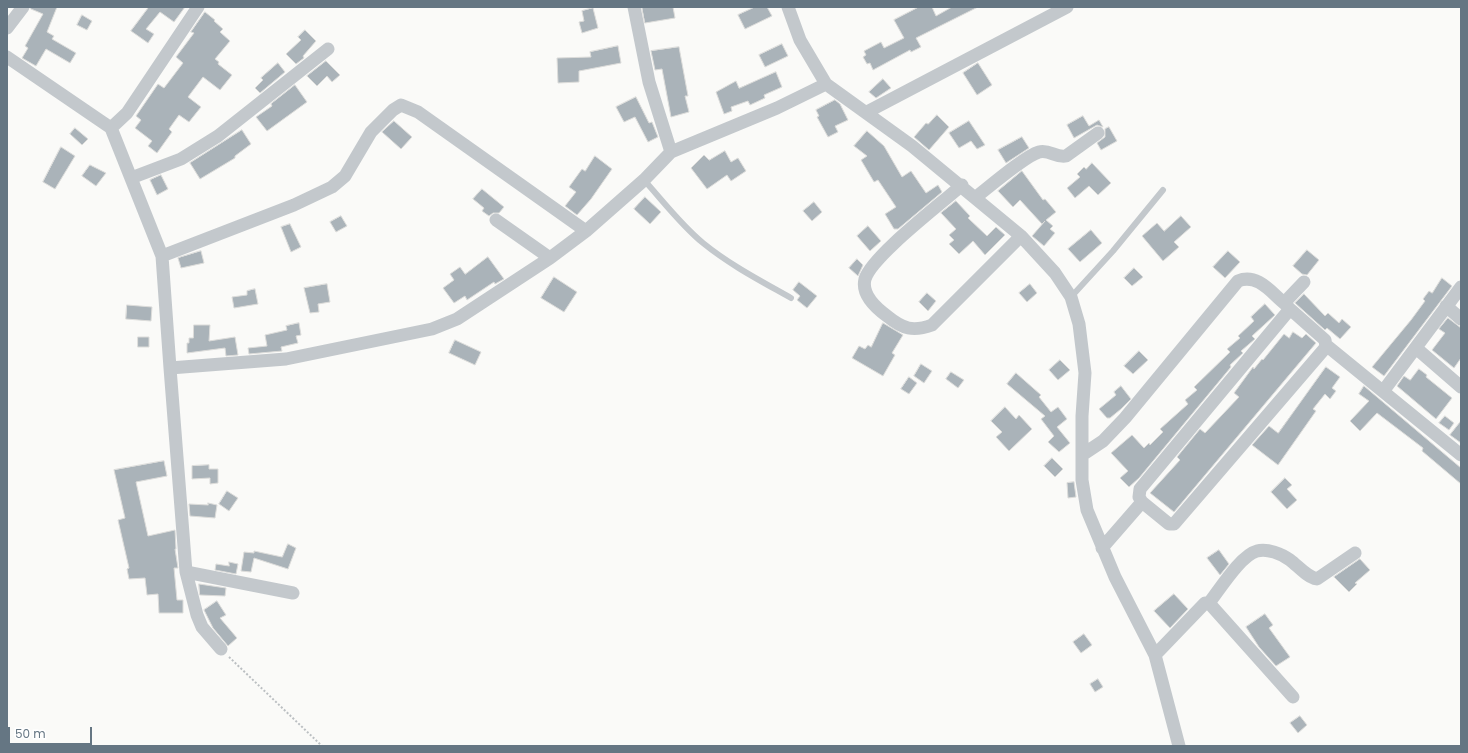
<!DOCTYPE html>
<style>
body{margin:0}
#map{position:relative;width:1468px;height:753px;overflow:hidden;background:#fafaf8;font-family:Poppins,sans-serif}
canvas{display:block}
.frame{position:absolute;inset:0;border:8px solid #657683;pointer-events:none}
.scale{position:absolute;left:8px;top:727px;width:84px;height:18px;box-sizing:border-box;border:2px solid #657683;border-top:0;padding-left:5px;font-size:12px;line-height:14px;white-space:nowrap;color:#657683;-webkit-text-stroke:3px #fff;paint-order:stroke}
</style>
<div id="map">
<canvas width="1468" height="753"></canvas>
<div class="frame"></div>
<div class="scale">50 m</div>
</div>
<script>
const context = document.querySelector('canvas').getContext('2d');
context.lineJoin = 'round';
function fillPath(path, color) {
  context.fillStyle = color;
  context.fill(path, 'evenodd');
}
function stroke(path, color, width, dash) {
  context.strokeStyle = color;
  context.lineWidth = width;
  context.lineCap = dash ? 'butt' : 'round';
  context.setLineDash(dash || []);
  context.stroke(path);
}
const building = new Path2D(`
 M 31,7 L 57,7 L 47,32 L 54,36 L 52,39 L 76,53 L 70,63 L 46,49 L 36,66 L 22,58 L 28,48 L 25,46 L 43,14 L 31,9 Z
 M 149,7 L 185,7 L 174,22 L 160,12 L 146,29 L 154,34 L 148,43 L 131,31 Z
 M 642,7 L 673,7 L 675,18 L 645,23 Z
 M 755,7 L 767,7 L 772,16 L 745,29 L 738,15 Z
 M 919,7 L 932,7 L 936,16 L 952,7 L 978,7 L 916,38 L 921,47 L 911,52 L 910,50 L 873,70 L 870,63 L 867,64 L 863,57 L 866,55 L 864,51 L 881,42 L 884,48 L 904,38 L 894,20 Z
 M 593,8 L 598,28 L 582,33 L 579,22 L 584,21 L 582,11 Z
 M 205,12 L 215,20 L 214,21 L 223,29 L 220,32 L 230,41 L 215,59 L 219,62 L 218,64 L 232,75 L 220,90 L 203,77 L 188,97 L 201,107 L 189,122 L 179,115 L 169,129 L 172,132 L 157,153 L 148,146 L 152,141 L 135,128 L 141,120 L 136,116 L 158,84 L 164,88 L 183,63 L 176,57 L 194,33 L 191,32 Z
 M 82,15 L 92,21 L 87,30 L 77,25 Z
 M 305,30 L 316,41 L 303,56 L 304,58 L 296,64 L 286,54 L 301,40 L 298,37 Z
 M 782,44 L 788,56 L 765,67 L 759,55 Z
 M 618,46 L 621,63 L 579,71 L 579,82 L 558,83 L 557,58 L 591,57 L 590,52 Z
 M 679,47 L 688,96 L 685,96 L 689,112 L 671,117 L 662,69 L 655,70 L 651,51 Z
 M 326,61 L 340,75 L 332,82 L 327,76 L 317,86 L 307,76 Z
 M 278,63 L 285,72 L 260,93 L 255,88 L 263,80 L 261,78 Z
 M 978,63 L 992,85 L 977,95 L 963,73 Z
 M 776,72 L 782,87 L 764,95 L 765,98 L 750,105 L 748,101 L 731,107 L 732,111 L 724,114 L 716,92 L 736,81 L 739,88 Z
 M 883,79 L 891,88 L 876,98 L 869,92 Z
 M 295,85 L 307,102 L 267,131 L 256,117 L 272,106 L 271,104 Z
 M 636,97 L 649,123 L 652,122 L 658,137 L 648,142 L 635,117 L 624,122 L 616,107 Z
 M 835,100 L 840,104 L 848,120 L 835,126 L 838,132 L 828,137 L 817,117 L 819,116 L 816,110 Z
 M 937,115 L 949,127 L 929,150 L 914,137 L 926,123 L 928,124 Z
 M 1083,116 L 1089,126 L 1099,120 L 1103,127 L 1097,125 L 1074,138 L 1067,125 Z
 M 394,121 L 412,137 L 401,149 L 382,132 Z
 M 969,121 L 985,145 L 977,149 L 971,141 L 959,148 L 949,133 Z
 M 1109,127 L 1117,141 L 1101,150 L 1097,143 L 1105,137 L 1105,129 Z
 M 75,128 L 88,139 L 82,145 L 70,134 Z
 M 242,130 L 251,144 L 235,156 L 235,158 L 200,179 L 190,163 Z
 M 867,131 L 884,146 L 902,177 L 911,171 L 926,193 L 938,185 L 942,192 L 898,229 L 894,229 L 885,214 L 896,207 L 878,180 L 874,182 L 861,160 L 867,156 L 854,146 Z
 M 1022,137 L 1029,148 L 1006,163 L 998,150 Z
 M 61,147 L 75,156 L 55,189 L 43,182 Z
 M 725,151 L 731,162 L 738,158 L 746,171 L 731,181 L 727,175 L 707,189 L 691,168 L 704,155 L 709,160 Z
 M 595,156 L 612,169 L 591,199 L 577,215 L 565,206 L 576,192 L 569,187 L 582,169 L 585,171 Z
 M 1092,163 L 1111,183 L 1098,195 L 1089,186 L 1075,198 L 1067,188 L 1080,177 L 1077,174 L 1084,167 L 1086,169 Z
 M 90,165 L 106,173 L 96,186 L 82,176 Z
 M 1022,171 L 1043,200 L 1045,199 L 1056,212 L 1046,220 L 1053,226 L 1050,229 L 1055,233 L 1044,246 L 1032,236 L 1045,221 L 1042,224 L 1020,200 L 1013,207 L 998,191 Z
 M 161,175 L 168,189 L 157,195 L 150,180 Z
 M 482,189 L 504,207 L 499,213 L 493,213 L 489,216 L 482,211 L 484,208 L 473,199 Z
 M 645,197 L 661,212 L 650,224 L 634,209 Z
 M 956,201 L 970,216 L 968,218 L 987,236 L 996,227 L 1005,235 L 985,255 L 973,241 L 959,254 L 949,244 L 954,240 L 949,235 L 956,229 L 941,213 Z
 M 814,202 L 822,212 L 812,221 L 803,211 Z
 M 341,216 L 347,226 L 336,232 L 330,222 Z
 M 1181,216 L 1191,227 L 1174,242 L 1179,247 L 1163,261 L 1142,236 L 1157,223 L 1164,231 Z
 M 290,224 L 301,247 L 291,252 L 281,227 Z
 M 868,226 L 881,241 L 870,251 L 857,236 Z
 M 1091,230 L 1102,243 L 1080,262 L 1068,249 Z
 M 1307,250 L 1319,260 L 1307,275 L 1302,274 L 1293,266 Z
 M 201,251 L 204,263 L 181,268 L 178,258 Z
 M 1228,251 L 1240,262 L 1225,278 L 1213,267 Z
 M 488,257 L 504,279 L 495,284 L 494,282 L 467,300 L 465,296 L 454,303 L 443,288 L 454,280 L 450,274 L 460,267 L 465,274 Z
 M 857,259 L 863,265 L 858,276 L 849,268 Z
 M 1134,268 L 1143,277 L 1132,286 L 1124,278 Z
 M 554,277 L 577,292 L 564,312 L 541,298 Z
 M 1442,278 L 1452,286 L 1384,376 L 1372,367 L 1411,320 L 1425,301 L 1423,299 L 1429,291 L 1432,293 Z
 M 799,282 L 817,296 L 807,308 L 797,300 L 800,296 L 793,290 Z
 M 327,284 L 330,302 L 318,304 L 319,312 L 310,313 L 304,288 Z
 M 1030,284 L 1037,293 L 1027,302 L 1019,293 Z
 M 255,289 L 258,304 L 234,308 L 232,297 L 247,295 L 247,291 Z
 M 927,293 L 936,301 L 928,311 L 919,302 Z
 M 1304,294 L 1325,316 L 1328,313 L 1339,323 L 1342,319 L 1351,327 L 1340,339 L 1327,328 L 1325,330 L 1295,303 Z
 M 1265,304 L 1275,315 L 1252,336 L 1255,339 L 1241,351 L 1243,353 L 1230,365 L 1231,367 L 1139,478 L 1129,487 L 1120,478 L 1128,471 L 1111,453 L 1132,435 L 1144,448 L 1149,443 L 1150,445 L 1163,432 L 1160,429 L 1188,404 L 1185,400 L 1197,390 L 1194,387 L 1230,352 L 1227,349 L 1240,338 L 1238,336 L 1254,321 L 1251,317 Z
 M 127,305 L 152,307 L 151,321 L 126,319 Z
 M 1448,318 L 1461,328 L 1461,358 L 1454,368 L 1432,350 L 1445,333 L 1439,329 Z
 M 299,323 L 301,335 L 296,336 L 298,343 L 281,347 L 282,351 L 249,354 L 248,348 L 267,346 L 265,335 L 287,330 L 286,326 Z
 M 883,323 L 903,335 L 892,353 L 895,355 L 883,376 L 852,358 L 859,346 L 865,349 L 868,345 L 871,347 Z
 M 194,325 L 210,325 L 209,341 L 235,337 L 238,355 L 226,356 L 225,348 L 187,353 L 187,343 L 189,343 L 189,338 L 193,338 Z
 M 1293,332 L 1302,338 L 1306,334 L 1316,343 L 1174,512 L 1150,493 L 1180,460 L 1177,457 L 1200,429 L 1205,433 L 1239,397 L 1234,393 L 1253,367 L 1254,369 L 1262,359 L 1263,360 L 1284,334 L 1289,338 Z
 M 138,337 L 149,337 L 149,347 L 138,347 Z
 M 455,340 L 481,352 L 475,365 L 449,353 Z
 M 1139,351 L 1148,360 L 1133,374 L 1124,366 Z
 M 1060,360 L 1070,370 L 1058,380 L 1049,370 Z
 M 921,364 L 932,371 L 924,383 L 914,376 Z
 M 1326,367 L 1340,377 L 1332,388 L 1336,391 L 1330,399 L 1325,394 L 1313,409 L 1316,411 L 1278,465 L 1252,445 L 1269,426 L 1278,433 Z
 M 1419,369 L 1427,375 L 1426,377 L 1452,398 L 1436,419 L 1397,386 L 1404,376 L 1410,380 Z
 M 951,372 L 964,380 L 958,388 L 946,379 Z
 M 1016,373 L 1041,395 L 1039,397 L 1051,412 L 1058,407 L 1067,419 L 1057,427 L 1070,443 L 1059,452 L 1048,442 L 1054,436 L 1041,419 L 1045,416 L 1007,384 Z
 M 909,377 L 917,383 L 909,394 L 901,389 Z
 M 1121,386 L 1131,399 L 1121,409 L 1110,418 L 1107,418 L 1099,409 L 1116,395 L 1114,392 Z
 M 1364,386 L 1461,468 L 1461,484 L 1422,451 L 1423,448 L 1377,413 L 1360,431 L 1350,421 L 1369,401 L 1359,394 Z
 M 1005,407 L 1016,419 L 1019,415 L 1032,429 L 1009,451 L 996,437 L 1002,432 L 991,421 Z
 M 1445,416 L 1454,423 L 1449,430 L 1439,423 Z
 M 1461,421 L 1461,443 L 1450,435 Z
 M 1052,458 L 1063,469 L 1055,477 L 1044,466 Z
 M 164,461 L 167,476 L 136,482 L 148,536 L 175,530 L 176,549 L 175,549 L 178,568 L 174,568 L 177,600 L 183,600 L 183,613 L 159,613 L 158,594 L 147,595 L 145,578 L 129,579 L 127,569 L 129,568 L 118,520 L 125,518 L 114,470 Z
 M 209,465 L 209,469 L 218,469 L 218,483 L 210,484 L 210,478 L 192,479 L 192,466 Z
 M 1285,478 L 1292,485 L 1287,489 L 1297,500 L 1287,509 L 1271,492 Z
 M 1074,482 L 1076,497 L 1068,498 L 1067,483 Z
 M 227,491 L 238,498 L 229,511 L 219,504 Z
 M 208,503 L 217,505 L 215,518 L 190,516 L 189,504 L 208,505 Z
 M 288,544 L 296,548 L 288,569 L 254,558 L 251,572 L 241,571 L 244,552 L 254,553 L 254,551 L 282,557 Z
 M 1219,550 L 1229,564 L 1220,575 L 1207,558 Z
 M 1360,559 L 1370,570 L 1355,583 L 1357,584 L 1349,592 L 1334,577 Z
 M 229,562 L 238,564 L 236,574 L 215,570 L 216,564 L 229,566 Z
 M 199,584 L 226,588 L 225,596 L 200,595 Z
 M 1174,594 L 1188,609 L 1170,628 L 1154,611 Z
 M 217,601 L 226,615 L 220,618 L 237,638 L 228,646 L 213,628 L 204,610 Z
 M 1265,614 L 1273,625 L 1269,628 L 1290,657 L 1276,666 L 1259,647 L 1246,627 Z
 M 1084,634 L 1092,645 L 1081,653 L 1073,642 Z
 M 1098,679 L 1103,687 L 1095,692 L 1090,684 Z
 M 1300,716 L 1307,725 L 1298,733 L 1290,723 Z`);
fillPath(building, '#aab3b9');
stroke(building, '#dcdcda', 1);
stroke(new Path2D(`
 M 229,657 L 322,746`), '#bbbfc2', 2, [2, 2]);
stroke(new Path2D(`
 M 644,180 C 663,201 681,225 703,243 C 730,265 761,281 791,298
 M 1071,297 L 1113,251 L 1163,190`), '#c3c8cc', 6);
stroke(new Path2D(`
 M 634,7 L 649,82 L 671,152
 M 7,28 L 23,7
 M 7,57 L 111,128 L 162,256 L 170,368 L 286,359 L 432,329 L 457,319 L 550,258 L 586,231 L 644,180 L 671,152 L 777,108 L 826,84 L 800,40 L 788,7
 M 826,84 L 912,146 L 1021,236 L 1055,273 L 1071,297 L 1079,324 L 1085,373 L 1082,416 L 1082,480 L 1087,510 L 1115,577 L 1155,655 L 1179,746
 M 867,112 L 1067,7
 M 111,128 L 127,113 L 198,7
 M 131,178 L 181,159 L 218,136 L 328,49
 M 962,185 C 941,204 872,256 865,279 C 861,295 876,308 887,316 C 903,329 913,332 932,325 L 1021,236
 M 976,197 C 989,187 1025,156 1039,152 C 1049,149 1056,158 1066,156 L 1098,133
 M 496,220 L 550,258
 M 162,256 L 294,205 L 332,187 L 345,176 L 371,132 L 393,110 L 401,105 L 418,112 L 586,231
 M 1446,306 L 1461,319
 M 1326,345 L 1461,455
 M 1416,348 L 1461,387
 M 170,368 L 186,572 L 197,615 L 202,627 L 221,649
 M 1384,390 L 1461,287
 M 1082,455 L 1103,441 L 1125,418 L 1238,281 C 1257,273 1271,292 1284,303
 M 1142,502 L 1169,524 L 1174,524 L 1326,347 L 1325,340 L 1290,309
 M 1102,548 L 1142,502 L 1139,497 L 1140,489 L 1290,309 L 1284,303 L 1304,282
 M 186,572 L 293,593
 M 1209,603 C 1220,589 1241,555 1257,551 C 1267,548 1282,554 1290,560 C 1298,566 1307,577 1317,579 L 1355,553
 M 1155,655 L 1205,603 L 1209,603 L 1293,697`), '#c3c8cc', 13);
</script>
